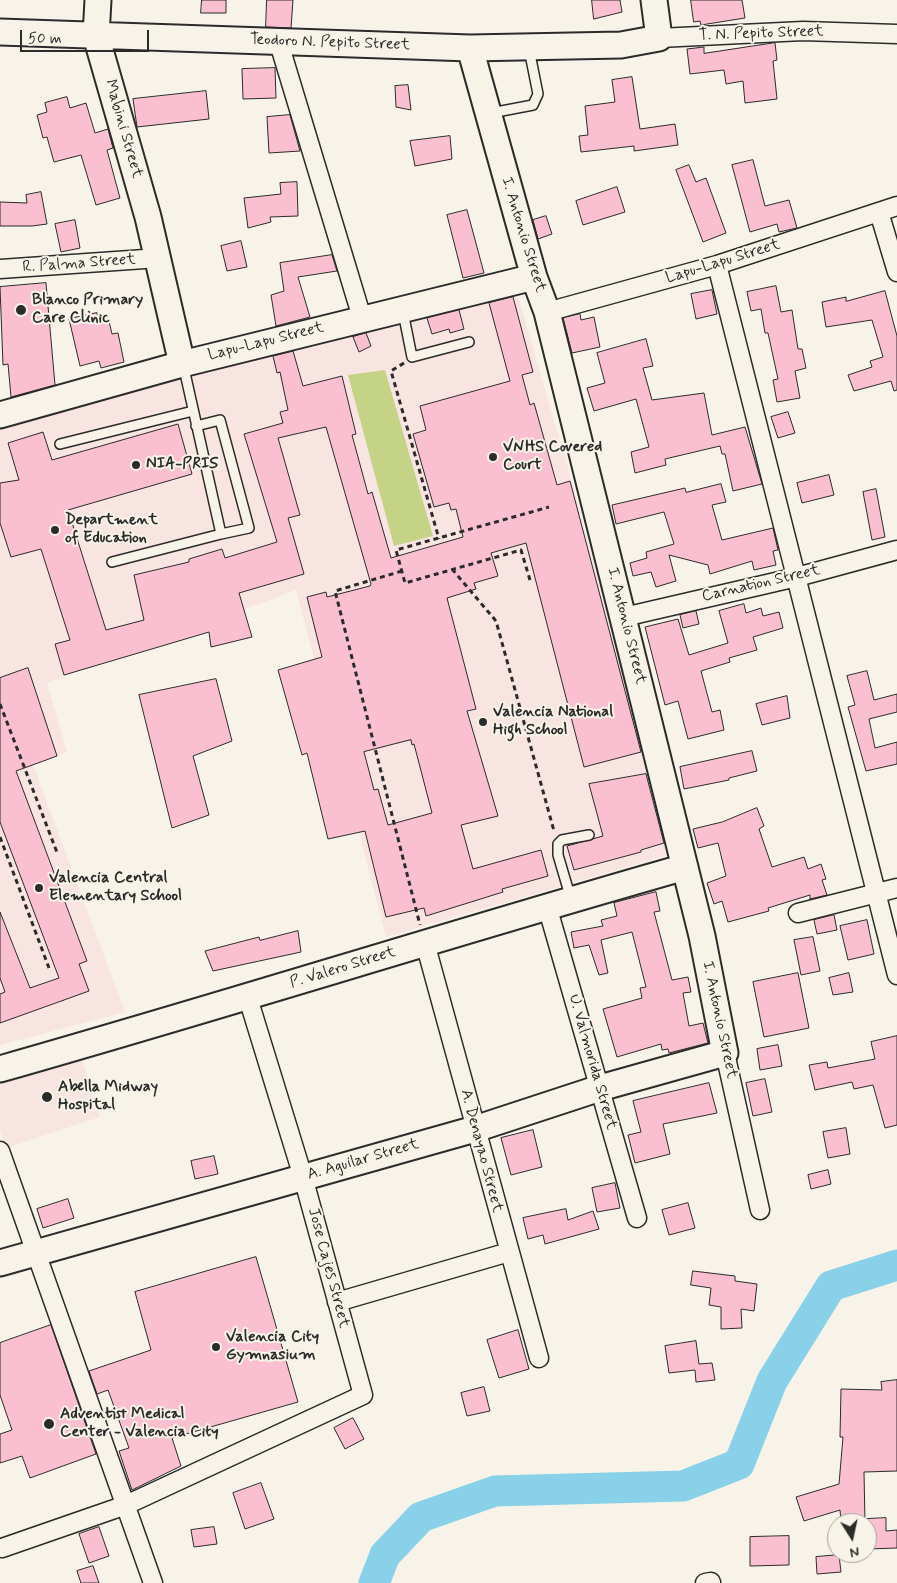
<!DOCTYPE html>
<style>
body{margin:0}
#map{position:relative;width:897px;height:1583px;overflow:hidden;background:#f7f3e8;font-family:Mynerve,sans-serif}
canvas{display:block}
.north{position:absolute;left:827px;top:1513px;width:50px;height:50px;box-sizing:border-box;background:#f7f3e8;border:1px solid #a5a39c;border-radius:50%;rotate:170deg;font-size:14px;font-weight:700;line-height:20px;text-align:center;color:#2b2b2b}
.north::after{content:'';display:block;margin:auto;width:18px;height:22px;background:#2b2b2b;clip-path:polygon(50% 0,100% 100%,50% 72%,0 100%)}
.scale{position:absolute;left:20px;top:30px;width:129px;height:22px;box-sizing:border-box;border:2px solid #2b2b2b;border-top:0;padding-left:6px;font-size:15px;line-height:18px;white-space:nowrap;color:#2b2b2b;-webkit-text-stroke:4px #f7f3e8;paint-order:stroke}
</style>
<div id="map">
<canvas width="897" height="1583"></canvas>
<div class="north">N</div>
<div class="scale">50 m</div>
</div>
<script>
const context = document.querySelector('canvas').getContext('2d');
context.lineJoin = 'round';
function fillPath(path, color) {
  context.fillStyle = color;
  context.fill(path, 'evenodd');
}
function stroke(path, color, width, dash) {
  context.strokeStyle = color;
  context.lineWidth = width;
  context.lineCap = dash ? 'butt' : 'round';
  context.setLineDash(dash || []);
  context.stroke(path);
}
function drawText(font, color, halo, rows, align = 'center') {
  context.font = font + ' Mynerve,sans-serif';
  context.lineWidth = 4;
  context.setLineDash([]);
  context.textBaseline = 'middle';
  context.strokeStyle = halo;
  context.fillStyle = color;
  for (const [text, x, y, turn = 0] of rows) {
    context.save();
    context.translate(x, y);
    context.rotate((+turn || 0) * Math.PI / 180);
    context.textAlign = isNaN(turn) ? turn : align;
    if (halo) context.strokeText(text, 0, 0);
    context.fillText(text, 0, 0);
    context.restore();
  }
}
fillPath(new Path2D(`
 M 516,289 L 569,472 L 672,854 L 386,937 L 296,590 L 47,683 L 67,752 L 33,765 L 125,1012 L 0,1045 L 0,429 L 269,347 Z
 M 81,1056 L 100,1117 L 6,1148 L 0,1131 L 0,1076 Z`), '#f8e4e1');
fillPath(new Path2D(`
 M 385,370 L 433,536 L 394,546 L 348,375 Z`), '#c5d387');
stroke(new Path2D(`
 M 374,1583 L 385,1555 L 421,1517 L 495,1491 L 683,1486 L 739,1464 L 772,1381 L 831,1286 L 897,1265`), '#88d1e8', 31);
const building = new Path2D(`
 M 202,0 L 226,0 L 226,13 L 201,13 Z
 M 267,0 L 293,0 L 291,28 L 266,27 Z
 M 592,0 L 620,0 L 622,12 L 594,19 Z
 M 691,0 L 742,0 L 745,18 L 701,25 L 700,21 L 694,22 Z
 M 775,43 L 777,60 L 773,61 L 777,99 L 745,103 L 743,81 L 726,84 L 724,70 L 690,74 L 687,49 L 704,47 L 704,53 Z
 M 275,68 L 276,98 L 243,99 L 242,69 Z
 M 632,77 L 640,129 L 675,124 L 678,145 L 634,151 L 634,146 L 581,152 L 579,136 L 588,135 L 585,106 L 615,102 L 612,80 Z
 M 408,85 L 411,110 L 396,107 L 395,86 Z
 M 206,91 L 209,119 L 137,127 L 133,99 Z
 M 67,97 L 70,108 L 86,103 L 95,133 L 108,129 L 113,148 L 107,150 L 120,198 L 96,205 L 81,155 L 54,162 L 47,137 L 43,138 L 37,115 L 47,112 L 45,103 Z
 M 290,115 L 300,151 L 269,153 L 267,117 Z
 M 450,136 L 452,159 L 415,166 L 410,141 Z
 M 753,160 L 765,206 L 789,200 L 797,228 L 779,232 L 777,224 L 750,232 L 732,165 Z
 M 689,165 L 696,182 L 706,178 L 726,233 L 703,242 L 676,170 Z
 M 297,182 L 298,216 L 270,217 L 271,222 L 248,228 L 244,198 L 281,194 L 280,183 Z
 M 617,187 L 625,212 L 583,225 L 576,201 Z
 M 41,192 L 47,224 L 32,226 L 0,226 L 0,202 L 27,203 L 26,195 Z
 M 467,210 L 484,273 L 463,278 L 447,215 Z
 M 546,216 L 552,234 L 538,239 L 533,220 Z
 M 75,220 L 80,248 L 61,252 L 55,224 Z
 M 241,241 L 247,267 L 227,271 L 221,246 Z
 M 332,255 L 337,271 L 298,277 L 310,317 L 276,326 L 271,295 L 284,291 L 280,263 Z
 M 46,283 L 55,385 L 11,397 L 8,364 L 3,365 L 0,287 Z
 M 776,286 L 781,312 L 792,310 L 798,349 L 802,349 L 806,368 L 795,371 L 800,398 L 777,402 L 773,380 L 778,379 L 768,333 L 765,333 L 761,309 L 751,311 L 747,292 Z
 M 712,290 L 717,314 L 696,319 L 691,294 Z
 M 885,291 L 897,336 L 897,390 L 894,391 L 891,381 L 854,391 L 848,375 L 872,367 L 870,361 L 883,357 L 872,320 L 826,327 L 822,302 L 846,297 L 846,301 Z
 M 513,297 L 533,372 L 522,375 L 530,405 L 534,403 L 557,485 L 570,481 L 641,752 L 584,767 L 526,543 L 491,553 L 498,576 L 474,583 L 476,589 L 447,598 L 476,709 L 467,711 L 498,816 L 461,825 L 473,869 L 541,850 L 548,876 L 502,889 L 503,892 L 426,916 L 424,908 L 386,917 L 365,831 L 328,839 L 307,753 L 302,755 L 278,670 L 322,657 L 307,597 L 326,592 L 327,597 L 370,586 L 371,584 L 326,427 L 278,438 L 300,515 L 288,518 L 304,574 L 239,593 L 252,637 L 211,647 L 209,632 L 64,675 L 55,644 L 70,640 L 41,549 L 11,557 L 0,523 L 0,483 L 19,480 L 8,443 L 43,432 L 52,460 L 178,424 L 192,474 L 68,510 L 106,630 L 144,620 L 134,575 L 189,562 L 189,559 L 222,549 L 225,558 L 277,542 L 244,434 L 283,423 L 280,412 L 288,410 L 280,372 L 277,373 L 273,356 L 293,351 L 303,386 L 342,376 L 356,434 L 352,435 L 368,494 L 372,492 L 391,558 L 463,537 L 456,509 L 451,510 L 449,503 L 434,507 L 413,434 L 426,430 L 420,406 L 510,381 L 489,303 ZM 411,740 L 412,745 L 414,744 L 432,813 L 388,825 L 378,789 L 374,790 L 364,752 Z
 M 459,310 L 464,329 L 450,333 L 449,329 L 432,334 L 427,318 Z
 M 97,313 L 98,319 L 108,317 L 112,334 L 118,333 L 124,362 L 101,368 L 99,361 L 80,366 L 69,319 Z
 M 580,314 L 581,320 L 594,317 L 600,347 L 572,353 L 563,318 Z
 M 366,333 L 371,346 L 359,352 L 353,337 Z
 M 646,339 L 653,366 L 643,368 L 652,400 L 704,393 L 712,435 L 745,427 L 762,484 L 733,491 L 725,454 L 722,454 L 720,446 L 665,459 L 666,465 L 635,473 L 631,452 L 649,447 L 636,399 L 594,411 L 587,388 L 605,383 L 597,353 Z
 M 788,412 L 795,433 L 778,438 L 771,417 Z
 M 829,475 L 834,495 L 802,503 L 797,483 Z
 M 721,484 L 726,502 L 712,505 L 722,540 L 773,528 L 778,550 L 773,551 L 776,565 L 754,570 L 752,561 L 710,574 L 708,565 L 669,555 L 676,581 L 656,587 L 651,572 L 633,576 L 630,563 L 647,558 L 646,552 L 674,544 L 664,512 L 616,524 L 612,505 L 685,488 L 686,492 Z
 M 876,489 L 885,537 L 872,540 L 863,492 Z
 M 744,604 L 746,613 L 761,608 L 763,616 L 779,612 L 783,628 L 753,637 L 757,650 L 729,658 L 730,662 L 701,671 L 712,712 L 720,710 L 724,730 L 688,739 L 678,701 L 665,705 L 645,627 L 678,619 L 689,655 L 728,643 L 719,611 Z
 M 696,611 L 699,624 L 683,628 L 680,615 Z
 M 28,668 L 57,756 L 16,771 L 87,961 L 79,964 L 89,991 L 0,1023 L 0,994 L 5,992 L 0,978 L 0,912 L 30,988 L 59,978 L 0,822 L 0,678 Z
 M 867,671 L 874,700 L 897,694 L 897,712 L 869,719 L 875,748 L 897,742 L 897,764 L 866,771 L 848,707 L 855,705 L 847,676 Z
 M 216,679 L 232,741 L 193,756 L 209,815 L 172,828 L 139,695 Z
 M 787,696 L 790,718 L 762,725 L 756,704 Z
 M 752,751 L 757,771 L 729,778 L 729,780 L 684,789 L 680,767 Z
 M 646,774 L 664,843 L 641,850 L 641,852 L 574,870 L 567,846 L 603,836 L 589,784 Z
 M 757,808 L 764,826 L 759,829 L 772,867 L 804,857 L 808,869 L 821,864 L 826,879 L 822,880 L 827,895 L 810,899 L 810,895 L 768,908 L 769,911 L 728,922 L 722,901 L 714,904 L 707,883 L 726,876 L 718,843 L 698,848 L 693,829 L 722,822 Z
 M 656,892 L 660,911 L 654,912 L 672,980 L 688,977 L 691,992 L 683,993 L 689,1026 L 703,1023 L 708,1043 L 669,1053 L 668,1049 L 662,1050 L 661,1044 L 617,1057 L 603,1009 L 642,998 L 640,988 L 646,987 L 632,932 L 601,940 L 608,973 L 599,975 L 589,945 L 574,948 L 571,932 L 603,926 L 601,920 L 617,916 L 614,903 Z
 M 834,915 L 837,930 L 817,934 L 814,920 Z
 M 867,920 L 874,954 L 848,960 L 840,926 Z
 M 298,931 L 301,952 L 213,971 L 205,951 L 259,937 L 260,940 Z
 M 813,937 L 820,971 L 801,975 L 794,940 Z
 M 798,973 L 809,1028 L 764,1037 L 753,982 Z
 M 849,973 L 853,992 L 833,995 L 829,978 Z
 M 897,1036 L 897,1125 L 885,1128 L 873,1085 L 854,1089 L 852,1082 L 815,1090 L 809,1065 L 827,1062 L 828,1068 L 875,1059 L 871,1042 Z
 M 778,1045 L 782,1066 L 760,1070 L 757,1049 Z
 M 765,1079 L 772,1112 L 753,1116 L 746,1083 Z
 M 709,1083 L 717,1113 L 663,1124 L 670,1154 L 635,1163 L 628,1135 L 641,1132 L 633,1101 Z
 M 846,1128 L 850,1154 L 828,1158 L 823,1132 Z
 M 533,1130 L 542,1167 L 511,1175 L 501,1138 Z
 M 214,1156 L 218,1174 L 195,1179 L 191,1161 Z
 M 828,1170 L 831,1184 L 811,1189 L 808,1175 Z
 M 615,1183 L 620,1208 L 597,1212 L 592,1188 Z
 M 68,1199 L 74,1218 L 43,1228 L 37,1209 Z
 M 688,1203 L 695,1228 L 669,1235 L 662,1210 Z
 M 566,1209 L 568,1220 L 593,1211 L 599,1229 L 545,1244 L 543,1235 L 528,1239 L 523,1218 Z
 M 256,1257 L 298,1402 L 172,1438 L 181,1466 L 132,1490 L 119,1451 L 129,1448 L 108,1390 L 97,1394 L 89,1371 L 151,1350 L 135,1292 Z
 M 693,1271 L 735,1276 L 735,1281 L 757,1284 L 754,1311 L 741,1309 L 742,1328 L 721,1329 L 721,1307 L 709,1305 L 711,1288 L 691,1285 Z
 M 51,1325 L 96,1454 L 30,1478 L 22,1456 L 0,1463 L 0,1434 L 12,1430 L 0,1395 L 0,1343 Z
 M 518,1330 L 529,1369 L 499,1378 L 487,1340 Z
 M 696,1341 L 699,1364 L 712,1363 L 715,1380 L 696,1382 L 695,1370 L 669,1373 L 665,1346 Z
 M 897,1380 L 897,1471 L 864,1472 L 865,1523 L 841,1522 L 840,1510 L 804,1521 L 796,1497 L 839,1484 L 843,1437 L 840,1437 L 841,1389 L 882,1390 L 881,1382 Z
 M 484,1387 L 490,1411 L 467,1416 L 461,1393 Z
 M 353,1418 L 364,1439 L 345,1449 L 334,1428 Z
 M 261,1483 L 274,1519 L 245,1529 L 233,1493 Z
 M 886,1518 L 886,1531 L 897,1530 L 897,1548 L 868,1549 L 867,1519 Z
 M 99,1527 L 109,1556 L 89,1563 L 79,1534 Z
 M 214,1527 L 217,1544 L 194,1547 L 191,1530 Z
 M 789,1536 L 789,1565 L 750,1566 L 750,1537 Z
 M 839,1555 L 841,1572 L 817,1574 L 816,1557 Z
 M 93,1566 L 99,1583 L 81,1583 L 77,1571 Z`);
fillPath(building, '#fac0d1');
stroke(building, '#2b2b2b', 1);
const lane = new Path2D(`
 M 491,113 L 533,105 L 538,94 L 529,49
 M 403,312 L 412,357 L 469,342
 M 196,426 L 220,420 L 249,528 L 221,534
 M 60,444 L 193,411
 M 112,562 L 221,534 L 183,364
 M 571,899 L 558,855 L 558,844 L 562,840 L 589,835`);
const street = new Path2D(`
 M 659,38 L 803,31 L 897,34
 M 278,40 L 362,318
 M 879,212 L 897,272
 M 717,265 L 897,975
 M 0,269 L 159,258
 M 547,312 L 717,265 L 897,206
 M 624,617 L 797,577 L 897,550
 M 547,906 L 637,1218
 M 798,913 L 897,888
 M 425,943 L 539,1358
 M 725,1053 L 760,1210
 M 0,1151 L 153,1583
 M 337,1302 L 509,1252
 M 2,1548 L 126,1505 L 363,1395 L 303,1177 L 248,998
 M 705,1583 L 711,1582`);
const secondary = new Path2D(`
 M 98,0 L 96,36 L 148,217 L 182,364
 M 0,32 L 470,48 L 621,45 L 659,38 L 654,0
 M 0,415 L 182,364 L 534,277
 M 0,1069 C 229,1004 456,932 685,867
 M 0,1263 L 475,1129 L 600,1088 L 725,1053 L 702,936 L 547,312 L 534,277 L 470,48`);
stroke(lane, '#2b2b2b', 12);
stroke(street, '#2b2b2b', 21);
stroke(secondary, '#2b2b2b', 29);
stroke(new Path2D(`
 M 404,363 L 391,371 L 439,539
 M 452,569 L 496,621 L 554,831
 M 402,571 L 335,591 L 420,925
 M 530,580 L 521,550 L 405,583 L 396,550 L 549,507
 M 0,704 L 58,855
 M 0,837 L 49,968`), '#2b2b2b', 3, [5, 4]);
stroke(lane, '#f7f3e8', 9);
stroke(street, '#f7f3e8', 18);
stroke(secondary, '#f7f3e8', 25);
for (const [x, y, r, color] of [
 [21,310,6,"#2b2b2b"],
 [493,457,5,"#2b2b2b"],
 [136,465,5,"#2b2b2b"],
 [55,530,5,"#2b2b2b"],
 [483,722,5,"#2b2b2b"],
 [39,888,5,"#2b2b2b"],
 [47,1097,6,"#2b2b2b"],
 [216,1347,5,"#2b2b2b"],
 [49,1424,6,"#2b2b2b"]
]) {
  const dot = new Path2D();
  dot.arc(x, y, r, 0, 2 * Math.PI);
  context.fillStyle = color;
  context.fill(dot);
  stroke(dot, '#f7f3e8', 2);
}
drawText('16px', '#2b2b2b', '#f7f3e8', [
 ["T. N. Pepito Street",761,34,-2],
 ["Teodoro N. Pepito Street",330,43,2],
 ["Mabini Street",123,129,74],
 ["I. Antonio Street",523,235,73],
 ["Lapu-Lapu Street",723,262,-17],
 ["R. Palma Street",79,264,-4],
 ["Lapu-Lapu Street",266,342,-14],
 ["Carnation Street",761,584,-13],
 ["I. Antonio Street",626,626,76],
 ["P. Valero Street",343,968,-17],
 ["I. Antonio Street",719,1020,78],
 ["U. Valmorida Street",592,1062,74],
 ["A. Denayao Street",481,1151,75],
 ["A. Aguilar Street",363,1160,-16],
 ["Jose Cajes Street",328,1268,75]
]);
drawText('bold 16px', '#2b2b2b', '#f7f3e8', [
 ["Blanco Primary",32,301],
 ["Care Clinic",32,319],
 ["VNHS Covered",503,448],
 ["Court",503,466],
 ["NIA-PRIS",146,465],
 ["Department",65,521],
 ["of Education",65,539],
 ["Valencia National",493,713],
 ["High School",493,731],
 ["Valencia Central",49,879],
 ["Elementary School",49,897],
 ["Abella Midway",58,1088],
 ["Hospital",58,1106],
 ["Valencia City",226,1338],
 ["Gymnasium",226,1356],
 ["Adventist Medical",60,1415],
 ["Center - Valencia City",60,1433]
], 'left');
</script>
